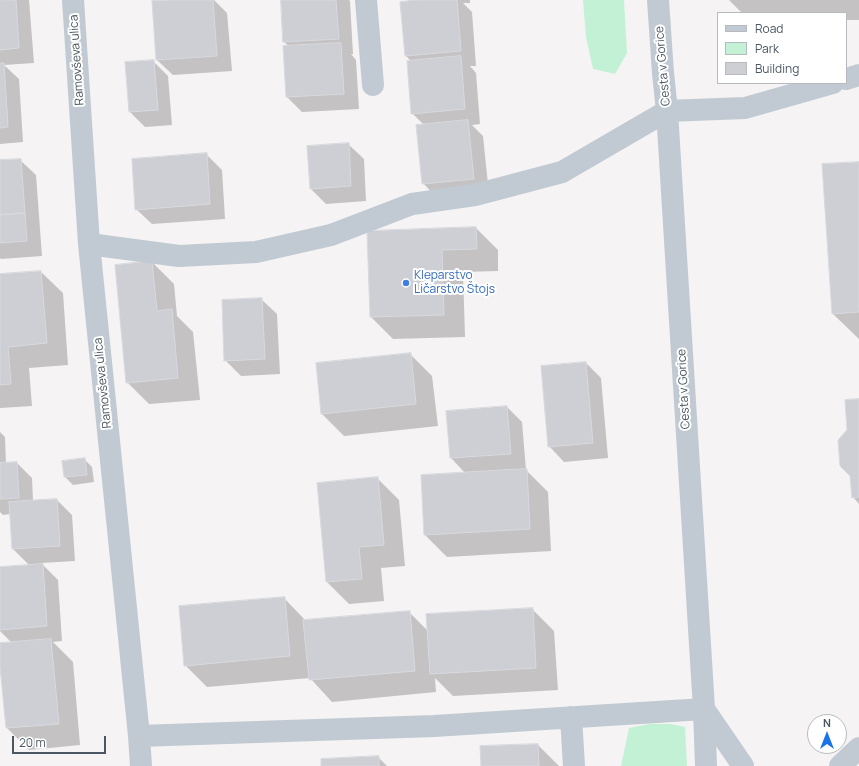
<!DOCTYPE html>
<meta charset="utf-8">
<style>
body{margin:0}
#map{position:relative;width:859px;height:766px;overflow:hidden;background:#f5f3f3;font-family:Manrope,sans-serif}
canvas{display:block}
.legend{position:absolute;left:717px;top:12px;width:130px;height:72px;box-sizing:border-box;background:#fff;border:1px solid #b7bbc0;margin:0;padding:5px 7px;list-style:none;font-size:12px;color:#4a5661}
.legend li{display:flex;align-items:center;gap:8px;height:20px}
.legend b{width:20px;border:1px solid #b7bbc0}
.north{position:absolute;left:807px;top:714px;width:40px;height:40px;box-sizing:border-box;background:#fff;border:1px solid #b7bbc0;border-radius:50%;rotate:0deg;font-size:11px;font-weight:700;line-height:16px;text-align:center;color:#4a5661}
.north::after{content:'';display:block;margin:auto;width:14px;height:18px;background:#1a73e8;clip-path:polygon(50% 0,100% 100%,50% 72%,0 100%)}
.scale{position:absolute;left:12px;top:736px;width:94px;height:18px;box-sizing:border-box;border:2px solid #4a5661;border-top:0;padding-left:5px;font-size:12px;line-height:14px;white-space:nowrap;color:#4a5661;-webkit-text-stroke:3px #fff;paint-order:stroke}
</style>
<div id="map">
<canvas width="859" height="766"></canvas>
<ul class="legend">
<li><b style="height:5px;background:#c1cad2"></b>Road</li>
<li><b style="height:11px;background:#c3f1d5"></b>Park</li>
<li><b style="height:11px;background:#cdcfd5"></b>Building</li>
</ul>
<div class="north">N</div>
<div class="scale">20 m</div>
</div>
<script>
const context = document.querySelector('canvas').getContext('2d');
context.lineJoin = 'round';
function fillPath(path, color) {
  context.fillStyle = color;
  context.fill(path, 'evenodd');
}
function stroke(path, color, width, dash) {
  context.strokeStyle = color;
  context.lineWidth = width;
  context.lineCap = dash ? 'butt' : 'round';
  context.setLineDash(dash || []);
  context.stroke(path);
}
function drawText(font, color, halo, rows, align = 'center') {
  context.font = font + ' Manrope,sans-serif';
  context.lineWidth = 4;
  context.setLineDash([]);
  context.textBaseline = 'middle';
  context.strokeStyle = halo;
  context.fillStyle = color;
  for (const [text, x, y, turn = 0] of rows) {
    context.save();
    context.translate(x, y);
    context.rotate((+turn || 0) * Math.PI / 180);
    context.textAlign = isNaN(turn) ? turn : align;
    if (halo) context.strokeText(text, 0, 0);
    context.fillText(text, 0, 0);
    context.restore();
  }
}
fillPath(new Path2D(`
 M 583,0 L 624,0 L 627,53 L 615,74 L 593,69 L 586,37 Z
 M 649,724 L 671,724 L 685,727 L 687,766 L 621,766 L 629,728 Z`), '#c3f1d5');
fillPath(new Path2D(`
 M 0,0 L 29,0 L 34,63 L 4,65 L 19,79 L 23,142 L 0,144 Z
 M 183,0 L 214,0 L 227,13 L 232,71 L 173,75 L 157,60 L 153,2 Z
 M 282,0 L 349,0 L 350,1 L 353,54 L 351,54 L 356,60 L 359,109 L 302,112 L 287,97 L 290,47 L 284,42 Z
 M 408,0 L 470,0 L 470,3 L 463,3 L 472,12 L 476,66 L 470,66 L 476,73 L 480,124 L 472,125 L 483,136 L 489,194 L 438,199 L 423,183 L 424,125 L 412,113 L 412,62 L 406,56 L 410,2 Z
 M 729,0 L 859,0 L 859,20 L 846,20 L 846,13 L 742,13 Z
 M 153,61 L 168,76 L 172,125 L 145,127 L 130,112 L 126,63 Z
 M 348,144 L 364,159 L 366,201 L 326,204 L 311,189 Z
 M 206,154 L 222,170 L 225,219 L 152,224 L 136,209 Z
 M 20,160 L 36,175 L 42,256 L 1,259 L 0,258 L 0,161 Z
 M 859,163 L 859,339 L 833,314 Z
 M 476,228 L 498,250 L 498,271 L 463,272 L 465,337 L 393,339 L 371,317 L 368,232 Z
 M 152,262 L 174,284 L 177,316 L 193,332 L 200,400 L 149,404 L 127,382 Z
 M 41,272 L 63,293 L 68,365 L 29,368 L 32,406 L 0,408 L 0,275 Z
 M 261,299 L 277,314 L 280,374 L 241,376 L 225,360 Z
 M 410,354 L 432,376 L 438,426 L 344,436 L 322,414 L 317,364 Z
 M 586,363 L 601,378 L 608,458 L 564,462 L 549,446 Z
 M 859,400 L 859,504 L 853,497 L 848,430 Z
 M 507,407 L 522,422 L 526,470 L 548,492 L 551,551 L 447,557 L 425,535 L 466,474 L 451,458 L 448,412 Z
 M 0,432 L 5,437 L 6,464 L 17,463 L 32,478 L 33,501 L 57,500 L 72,515 L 75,561 L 41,563 L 58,580 L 62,641 L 53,642 L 73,662 L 80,745 L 29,750 L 7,728 L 0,644 L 12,643 L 0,631 L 0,568 L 30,566 L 13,549 L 11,514 L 3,515 L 0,512 Z
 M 84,459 L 92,467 L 94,482 L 73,485 L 65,477 Z
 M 377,478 L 399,500 L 405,566 L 381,568 L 384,601 L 349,604 L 327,582 L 318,484 Z
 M 284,598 L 306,621 L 409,612 L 428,631 L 532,609 L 554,631 L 558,690 L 453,696 L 435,678 L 436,692 L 332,702 L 310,678 L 207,687 L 185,665 Z
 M 538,745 L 559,766 L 482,766 Z
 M 378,757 L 387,766 L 322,766 Z`), '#0003');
const building = new Path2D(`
 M 0,0 L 16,0 L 19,48 L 0,50 Z
 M 168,0 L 213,0 L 217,56 L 156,60 L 152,1 Z
 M 281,0 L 336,0 L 339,39 L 283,42 Z
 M 417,0 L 457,0 L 461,51 L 405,56 L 400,2 Z
 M 341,43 L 344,94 L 286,97 L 283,46 Z
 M 461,56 L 465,109 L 411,114 L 407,61 Z
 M 154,60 L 158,110 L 129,112 L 125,62 Z
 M 0,63 L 4,63 L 8,127 L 0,128 Z
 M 468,120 L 474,179 L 422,184 L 416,125 Z
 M 349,143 L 351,186 L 310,189 L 307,146 Z
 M 207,153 L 210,204 L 135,210 L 132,159 Z
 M 21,159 L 25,213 L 0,215 L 0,160 Z
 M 859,162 L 859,312 L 832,314 L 822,164 Z
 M 25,213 L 27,241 L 0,243 L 0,215 Z
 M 476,227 L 477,249 L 442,250 L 444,315 L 370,317 L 367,231 Z
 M 152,261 L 157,311 L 172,309 L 178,378 L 126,383 L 115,265 Z
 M 41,271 L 47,343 L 8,347 L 11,384 L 0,385 L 0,274 Z
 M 262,298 L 265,359 L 224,361 L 222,300 Z
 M 411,353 L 416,404 L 321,414 L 316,363 Z
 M 586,362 L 593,443 L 548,447 L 541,366 Z
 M 859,399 L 859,497 L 852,498 L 850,476 L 840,466 L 838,440 L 847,430 L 845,400 Z
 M 507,406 L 511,454 L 450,458 L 446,411 Z
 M 85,458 L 87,475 L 64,477 L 62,461 Z
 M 17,462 L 19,498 L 0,499 L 0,463 Z
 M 527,469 L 530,529 L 424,535 L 421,475 Z
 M 378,477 L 384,545 L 359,547 L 362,579 L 326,582 L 317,483 Z
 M 57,499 L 60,546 L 12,549 L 9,502 Z
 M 43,564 L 47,626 L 0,630 L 0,567 Z
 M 285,597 L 290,656 L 184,666 L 179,606 Z
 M 533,608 L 536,668 L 430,674 L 426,614 Z
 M 410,611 L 415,671 L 309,680 L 303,620 Z
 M 51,639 L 59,724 L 6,728 L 0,667 L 0,643 Z
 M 538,744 L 539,766 L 481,766 L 480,746 Z
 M 379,756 L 379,766 L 321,766 L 321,759 Z`);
fillPath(building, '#cdcfd5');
stroke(building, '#d7d9de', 1);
stroke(new Path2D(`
 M 73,0 L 89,244 L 139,736 L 141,766
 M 366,0 L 373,85
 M 658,0 L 663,73 L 667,111 L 704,709 L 743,766
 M 846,79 L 859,75
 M 89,244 L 179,256 L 256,252 L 331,235 L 412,204 L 475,195 L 562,172 L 667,111 L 745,108 L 833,83
 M 571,717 L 574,766
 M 139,736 L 434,726 L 704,709 L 706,766
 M 840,766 L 859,748`), '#c1cad2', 22);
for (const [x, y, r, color] of [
 [406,283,4,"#3f7fe0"]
]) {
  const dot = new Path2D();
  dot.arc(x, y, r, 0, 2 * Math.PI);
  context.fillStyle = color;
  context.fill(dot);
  stroke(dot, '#fff', 1.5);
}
drawText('12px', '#4a5661', '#fff', [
 ["Ramovševa ulica",77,60,-94],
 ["Cesta v Gorice",663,66,-95],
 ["Ramovševa ulica",103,383,-96],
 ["Cesta v Gorice",684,389,-93]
]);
drawText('12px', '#366cbe', '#fff', [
 ["Kleparstvo",414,276],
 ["Ličarstvo Štojs",414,290]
], 'left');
</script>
